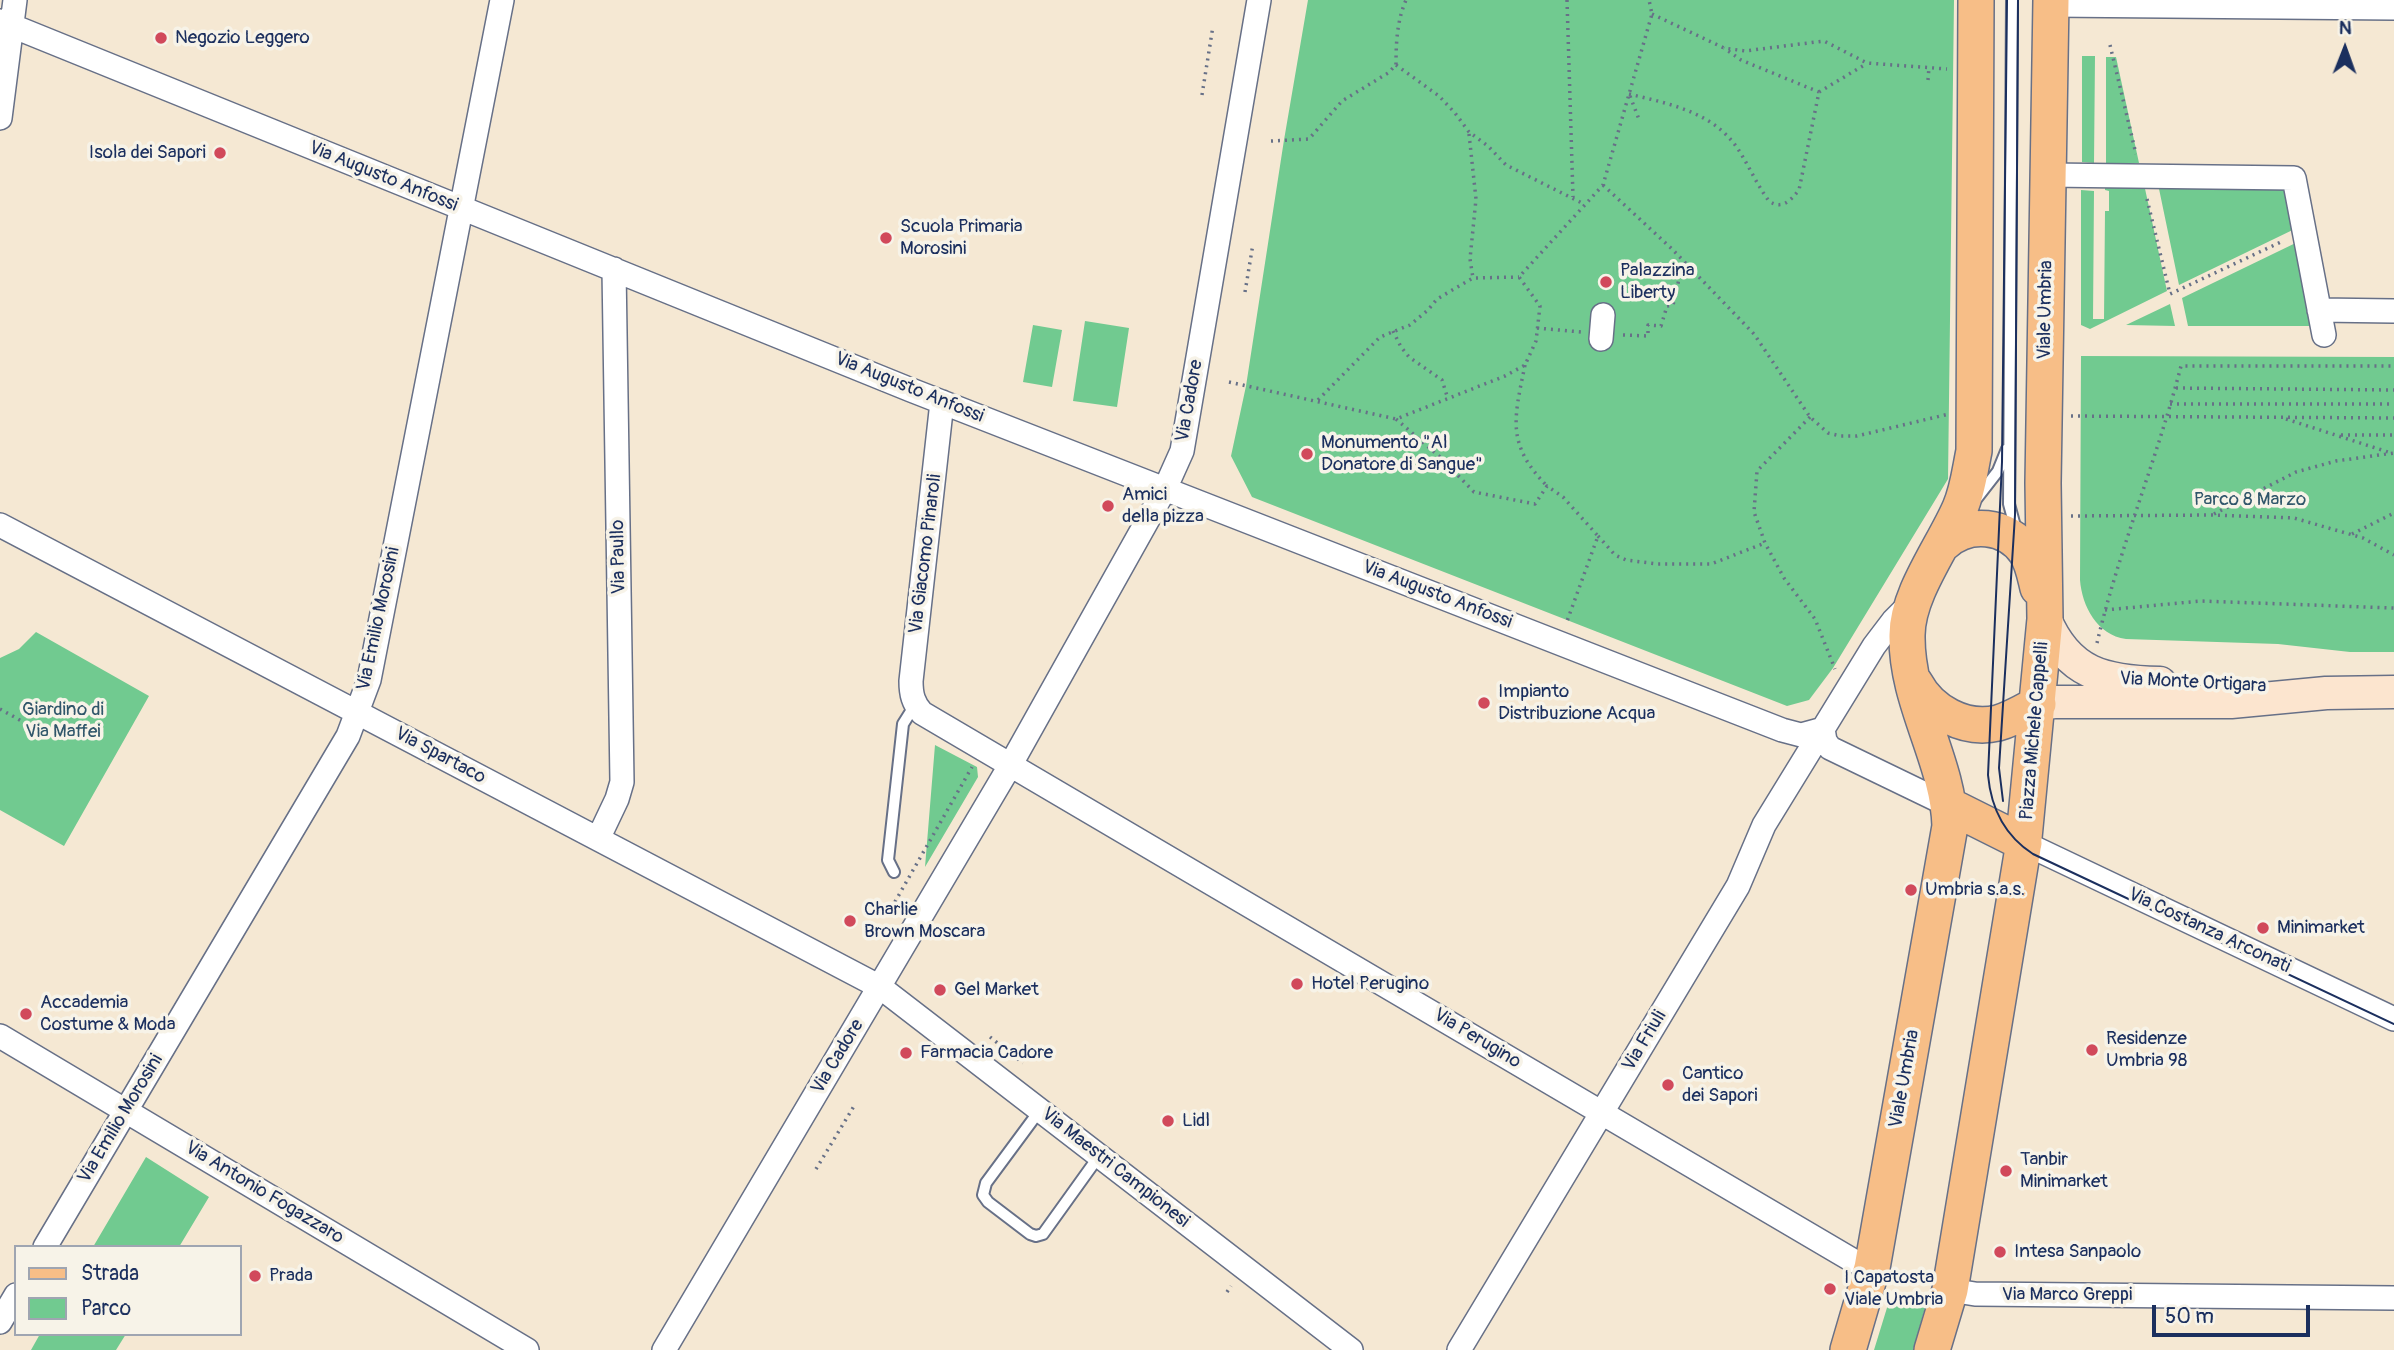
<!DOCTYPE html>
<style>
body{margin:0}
#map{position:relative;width:2394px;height:1350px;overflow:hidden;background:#f5e8d3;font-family:Pangolin,sans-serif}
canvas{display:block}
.legend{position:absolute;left:14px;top:1245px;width:228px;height:91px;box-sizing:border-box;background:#f7f3e8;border:2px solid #9fa5b1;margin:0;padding:9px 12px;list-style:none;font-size:21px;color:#1b2f5e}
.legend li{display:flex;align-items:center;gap:14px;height:35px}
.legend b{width:35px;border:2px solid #9fa5b1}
.north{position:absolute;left:2310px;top:14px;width:70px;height:70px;-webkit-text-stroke:5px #f7f3e8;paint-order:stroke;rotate:1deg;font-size:19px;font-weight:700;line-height:28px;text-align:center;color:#1b2f5e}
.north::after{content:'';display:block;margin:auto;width:24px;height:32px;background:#1b2f5e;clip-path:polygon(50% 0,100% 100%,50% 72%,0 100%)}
.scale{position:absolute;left:2152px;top:1305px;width:158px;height:32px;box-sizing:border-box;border:4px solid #1b2f5e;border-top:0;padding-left:9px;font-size:21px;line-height:24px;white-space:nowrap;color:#1b2f5e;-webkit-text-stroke:5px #f7f3e8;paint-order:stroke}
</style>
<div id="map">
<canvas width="2394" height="1350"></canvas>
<ul class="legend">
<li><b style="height:9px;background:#f7be87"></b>Strada</li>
<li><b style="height:19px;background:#71ca90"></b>Parco</li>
</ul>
<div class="north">N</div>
<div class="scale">50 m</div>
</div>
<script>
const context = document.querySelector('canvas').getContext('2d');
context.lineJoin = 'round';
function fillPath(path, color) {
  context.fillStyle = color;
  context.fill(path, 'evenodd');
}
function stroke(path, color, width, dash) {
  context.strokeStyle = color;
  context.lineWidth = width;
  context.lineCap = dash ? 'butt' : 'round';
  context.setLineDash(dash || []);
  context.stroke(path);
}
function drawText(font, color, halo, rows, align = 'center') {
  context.font = font + ' Pangolin,sans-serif';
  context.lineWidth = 7;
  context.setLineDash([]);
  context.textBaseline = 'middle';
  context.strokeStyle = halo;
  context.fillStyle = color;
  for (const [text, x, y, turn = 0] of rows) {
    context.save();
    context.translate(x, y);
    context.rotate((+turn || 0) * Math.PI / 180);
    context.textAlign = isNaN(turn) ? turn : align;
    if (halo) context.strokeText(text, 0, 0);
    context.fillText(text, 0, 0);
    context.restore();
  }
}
fillPath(new Path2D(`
 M 1308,0 L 1954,0 L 1948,479 L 1833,668 L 1809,700 L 1787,706 L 1252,497 L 1231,456 L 1246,386 L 1284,140 Z
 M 2082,56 L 2095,56 L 2094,163 L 2082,162 Z
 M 2106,57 L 2116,57 L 2139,163 L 2106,163 Z
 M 2105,184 L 2144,184 L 2167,291 L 2090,329 L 2081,325 L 2081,190 L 2094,191 L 2093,319 L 2104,319 L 2105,211 L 2109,211 L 2109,191 L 2105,190 Z
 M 2158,184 L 2297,185 L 2305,224 L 2179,285 Z
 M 2308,237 L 2320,326 L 2188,326 L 2182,298 Z
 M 2170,304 L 2175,326 L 2126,325 Z
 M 1085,321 L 1129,328 L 1117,407 L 1073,401 Z
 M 1033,325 L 1062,330 L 1052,387 L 1023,382 Z
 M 2081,356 L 2394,357 L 2394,652 L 2350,652 L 2278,644 L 2126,639 C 2097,635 2082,606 2080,580 Z
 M 36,632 L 149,696 L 64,846 L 0,810 L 0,658 L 19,649 Z
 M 935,745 L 977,767 L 978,777 L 925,867 Z
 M 146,1157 L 209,1197 L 179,1247 L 93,1247 Z
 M 1890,1298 L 1925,1308 L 1913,1350 L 1874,1350 Z
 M 40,1334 L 126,1334 L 116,1350 L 31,1350 Z`), '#71ca90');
const lane = new Path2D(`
 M 2012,0 L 2009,504 L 2016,530
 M 1977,498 L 1998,471 L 2007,449
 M 894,872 L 888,860 L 903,724 L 915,705
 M 1040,1110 L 986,1183 L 983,1195 L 988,1202 L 1030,1234 L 1036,1236 L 1043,1234 L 1099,1156`);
const street = new Path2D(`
 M 2051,5 L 2394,8
 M 0,21 L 911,390 L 1705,700 L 1782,730 L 1801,735 L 1823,729
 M 0,118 L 15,0
 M 2048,175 L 2294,178 L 2324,335
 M 2319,310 L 2394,311
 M 1601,339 L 1603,315
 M 942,402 L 911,681 C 911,694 913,703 922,713 L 1852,1260 L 1872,1268
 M 0,525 L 880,987 L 1351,1350
 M 1823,729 L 1825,741 L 1830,748 L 1950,806
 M 598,839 L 617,799 L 622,782 L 614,269
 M 2024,843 L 2394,1019
 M 0,1036 L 527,1350
 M 45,1247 L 348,736 L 369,680 L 502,0
 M 1950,1290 L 1975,1294 L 2394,1298
 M 0,1322 L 16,1295
 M 664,1350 L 1011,764 L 1165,489 L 1182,451 L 1259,0
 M 1459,1350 L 1738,886 L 1764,825 L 1874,646 L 1893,621 L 1910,604`);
const secondary = new Path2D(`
 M 2045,619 C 2068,674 2105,682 2160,683
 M 2038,704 L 2054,702 L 2231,702 L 2326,693 L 2394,692`);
const primary = new Path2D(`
 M 1944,543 C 1968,521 2007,524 2026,552 C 2033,563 2035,576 2038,588
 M 1915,683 C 1930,711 1964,731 1998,723 C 2012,719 2025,711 2038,704
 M 1950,806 L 2024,843
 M 1848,1350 L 1872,1268 L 1950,826 C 1948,760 1906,703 1907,635 C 1907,594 1943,547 1960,508 C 1968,490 1970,470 1974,451 L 1976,0
 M 1932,1350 L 1950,1290 L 2023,848 L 2045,619 L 2043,483 L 2051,0`);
stroke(lane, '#677087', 14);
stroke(street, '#677087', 26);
stroke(secondary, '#677087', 35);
stroke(primary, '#677087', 38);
stroke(new Path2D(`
 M 1567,0 L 1573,197
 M 1652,14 L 1724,48 L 1745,51 L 1824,41 L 1867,63 L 1947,69
 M 2110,45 L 2136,154
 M 1396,65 L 1439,96 L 1455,113 L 1469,132 L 1488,146 L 1506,165 L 1584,204
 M 1928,80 L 1929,67
 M 1819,92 L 1866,64
 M 1629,94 C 1670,104 1713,112 1738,149 C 1749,166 1757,185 1769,201 C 1782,210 1790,201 1799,190 L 1819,92 L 1741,60 L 1724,48
 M 1202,95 L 1213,26
 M 1630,96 L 1640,122
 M 1469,134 L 1476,199 L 1470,259 L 1473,278
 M 1271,141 L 1309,139 L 1342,101 L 1388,73 L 1396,65 C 1396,42 1397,21 1406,0
 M 1603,185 L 1672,249 L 1754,334 L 1810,417 L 1828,433 L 1841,436 L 1857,436 L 1949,414
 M 2147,199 L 2170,294 L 2283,241
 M 1245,292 L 1253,244
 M 1537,328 L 1581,332
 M 1393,331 L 1401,347 L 1409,357 L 1442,380 L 1448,399
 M 1623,335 L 1648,336 L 1648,325 L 1661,326 L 1667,306 L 1673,305 L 1679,279
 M 1525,365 C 1514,419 1506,444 1547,486
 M 1229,382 L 1396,419 L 1505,376 L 1525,365 L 1536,341 L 1540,306 L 1519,277 L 1603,185 L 1652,14 L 1649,0
 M 2176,388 L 2394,390
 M 1318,400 L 1380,337 L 1410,325 L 1428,310 L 1437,299 L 1473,278 L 1519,277
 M 2170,404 L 2394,404
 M 2071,416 L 2394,418
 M 1810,417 L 1757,471 L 1754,512 L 1765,543 L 1784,578 L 1815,619 L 1835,669
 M 1396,419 L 1440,457 L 1474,492 L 1535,504 L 1547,486 L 1563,497 L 1598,536 L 1566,624
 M 2286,419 L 2388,452
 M 2341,435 L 2394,435
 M 2214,514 L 2296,472 L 2336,461 L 2394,453
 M 2071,516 L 2212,515 L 2294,518 L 2363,538 L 2394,555
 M 2352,534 L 2394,513
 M 1598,536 L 1615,555 L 1626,560 L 1658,564 L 1711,564 L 1765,543
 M 2105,610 L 2201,601 L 2394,608
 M 2097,643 C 2119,549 2157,460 2181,366 L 2394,366
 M 0,709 L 50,737
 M 888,914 L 972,767
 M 990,1037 L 1023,1063
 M 816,1169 L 854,1106
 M 1227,1292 L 1231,1286`), '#677087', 3.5, [2, 5]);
stroke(lane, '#fff', 10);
stroke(street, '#fff', 23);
stroke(secondary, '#fce5cf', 32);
stroke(primary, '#f7be87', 35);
stroke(new Path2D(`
 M 2007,0 L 2002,462 L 1988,775 C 1991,808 2005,836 2033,854 L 2394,1024
 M 2003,801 L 1999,768 L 2015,515 L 2018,0`), '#1b2f5e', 2);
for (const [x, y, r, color] of [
 [161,38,7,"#d1495b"],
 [220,153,7,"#d1495b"],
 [886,238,7,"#d1495b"],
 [1606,282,7,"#d1495b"],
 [1307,454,7,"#d1495b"],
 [1108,506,7,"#d1495b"],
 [1484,703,7,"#d1495b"],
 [1911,890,7,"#d1495b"],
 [850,921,7,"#d1495b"],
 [2263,928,7,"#d1495b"],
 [1297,984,7,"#d1495b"],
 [940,990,7,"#d1495b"],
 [26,1014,7,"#d1495b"],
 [2092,1050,7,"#d1495b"],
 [906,1053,7,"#d1495b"],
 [1668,1085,7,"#d1495b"],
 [1168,1121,7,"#d1495b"],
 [2006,1171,7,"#d1495b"],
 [2000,1252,7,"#d1495b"],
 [255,1276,7,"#d1495b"],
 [1830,1289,7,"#d1495b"]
]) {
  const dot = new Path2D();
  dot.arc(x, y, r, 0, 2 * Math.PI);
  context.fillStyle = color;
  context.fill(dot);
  stroke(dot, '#f7f3e8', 2.5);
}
drawText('19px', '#1b2f5e', '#f7f3e8', [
 ["Negozio Leggero",175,38],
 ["Isola dei Sapori",206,153,"right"],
 ["Scuola Primaria",900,227],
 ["Morosini",900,249],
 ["Palazzina",1620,271],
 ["Liberty",1620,293],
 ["Monumento \"Al",1321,443],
 ["Donatore di Sangue\"",1321,465],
 ["Amici",1122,495],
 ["della pizza",1122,517],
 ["Impianto",1498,692],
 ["Distribuzione Acqua",1498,714],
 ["Umbria s.a.s.",1925,890],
 ["Charlie",864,910],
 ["Brown Moscara",864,932],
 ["Minimarket",2277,928],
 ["Hotel Perugino",1311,984],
 ["Gel Market",954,990],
 ["Accademia",40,1003],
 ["Costume & Moda",40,1025],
 ["Residenze",2106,1039],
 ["Umbria 98",2106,1061],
 ["Farmacia Cadore",920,1053],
 ["Cantico",1682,1074],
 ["dei Sapori",1682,1096],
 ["Lidl",1182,1121],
 ["Tanbir",2020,1160],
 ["Minimarket",2020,1182],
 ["Intesa Sanpaolo",2014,1252],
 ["Prada",269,1276],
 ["I Capatosta",1844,1278],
 ["Viale Umbria",1844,1300]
], 'left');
drawText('19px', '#1b2f5e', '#f7f3e8', [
 ["Via Augusto Anfossi",383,177,22],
 ["Viale Umbria",2046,310,-89],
 ["Via Augusto Anfossi",909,388,22],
 ["Via Cadore",1190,401,-80],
 ["Via Giacomo Pinaroli",926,554,-83],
 ["Via Paullo",619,557,-91],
 ["Via Augusto Anfossi",1437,595,21],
 ["Via Emilio Morosini",379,619,-78],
 ["Via Monte Ortigara",2193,683,3],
 ["Piazza Michele Cappelli",2035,731,-85],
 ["Via Spartaco",440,756,28],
 ["Via Costanza Arconati",2209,931,25],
 ["Via Perugino",1477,1039,31],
 ["Via Friuli",1645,1041,-59],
 ["Via Cadore",838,1057,-59],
 ["Viale Umbria",1905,1079,-80],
 ["Via Emilio Morosini",121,1119,-59],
 ["Via Maestri Campionesi",1115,1168,38],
 ["Via Antonio Fogazzaro",264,1193,31],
 ["Via Marco Greppi",2067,1295]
]);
drawText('19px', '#30566a', '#f7f3e8', [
 ["Parco 8 Marzo",2250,500],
 ["Giardino di",63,710],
 ["Via Maffei",63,732]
]);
</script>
